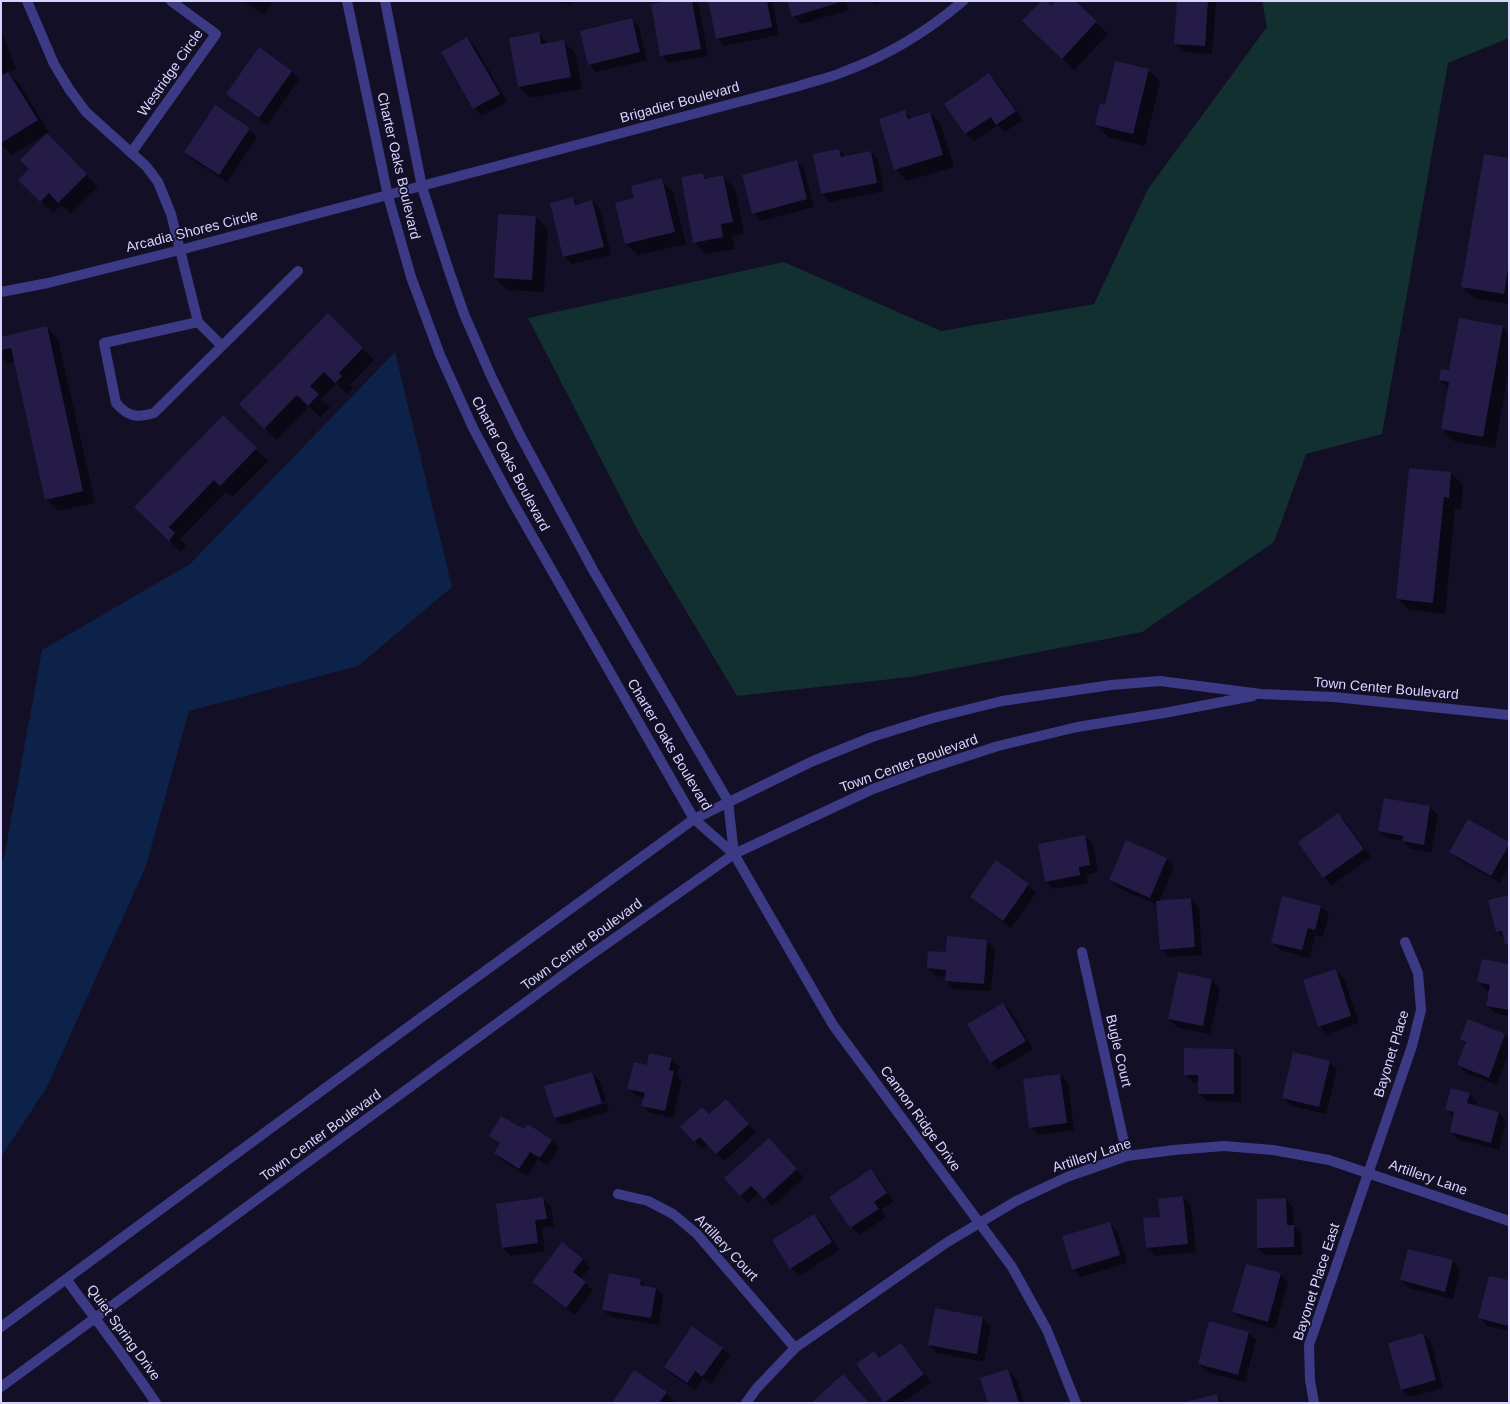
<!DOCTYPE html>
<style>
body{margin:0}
#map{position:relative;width:1510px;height:1404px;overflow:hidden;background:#130f26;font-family:Arial,sans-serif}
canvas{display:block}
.frame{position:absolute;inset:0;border:2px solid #d9d4ff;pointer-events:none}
</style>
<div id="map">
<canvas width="1510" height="1404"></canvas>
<div class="frame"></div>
</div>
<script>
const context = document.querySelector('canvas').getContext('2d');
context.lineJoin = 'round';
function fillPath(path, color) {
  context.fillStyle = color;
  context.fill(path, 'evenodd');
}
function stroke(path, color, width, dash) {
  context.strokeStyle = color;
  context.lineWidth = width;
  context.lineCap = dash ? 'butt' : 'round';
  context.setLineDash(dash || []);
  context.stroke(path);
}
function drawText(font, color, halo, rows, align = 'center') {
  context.font = font + ' Arial,sans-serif';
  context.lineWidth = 3.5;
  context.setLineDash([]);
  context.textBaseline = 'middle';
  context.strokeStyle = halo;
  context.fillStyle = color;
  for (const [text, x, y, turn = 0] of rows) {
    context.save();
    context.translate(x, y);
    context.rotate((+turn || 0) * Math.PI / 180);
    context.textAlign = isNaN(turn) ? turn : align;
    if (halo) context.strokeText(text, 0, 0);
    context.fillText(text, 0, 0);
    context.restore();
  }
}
fillPath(new Path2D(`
 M 1262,1 L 1509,1 L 1509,38 L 1448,63 L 1382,434 L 1306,454 L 1274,542 L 1142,632 L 910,677 L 737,696 L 638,531 L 528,318 L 784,262 L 941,331 L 1094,304 L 1148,189 L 1267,27 Z`), '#12302f');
fillPath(new Path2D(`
 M 395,352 L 452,587 L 358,666 L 189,711 L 146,866 L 47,1087 L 1,1157 L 1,862 L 4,858 L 42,650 L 190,564 Z`), '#0c2248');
fillPath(new Path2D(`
 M 243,1 L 273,1 L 264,15 Z
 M 552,1 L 573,1 L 572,5 Z
 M 675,1 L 695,1 L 699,6 L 708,56 L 669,63 L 661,55 Z
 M 715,1 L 772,1 L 779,35 L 724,46 L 717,38 Z
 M 788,1 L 846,1 L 849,10 L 801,24 L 793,16 Z
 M 870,1 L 884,1 L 875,5 Z
 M 1042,1 L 1044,1 L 1052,8 L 1058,1 L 1074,1 L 1108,34 L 1074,70 L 1035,32 Z
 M 1178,1 L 1216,1 L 1212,54 L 1183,52 L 1175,44 Z
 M 631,20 L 639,27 L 647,60 L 596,72 L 589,64 Z
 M 1,29 L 16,69 L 1,75 Z
 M 538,33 L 549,44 L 563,41 L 575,53 L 582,89 L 531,98 L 519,87 Z
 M 467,38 L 475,46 L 507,102 L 482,116 L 474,108 Z
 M 259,48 L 292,72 L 299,80 L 267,125 L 235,101 L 227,94 Z
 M 1148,70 L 1160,81 L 1145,146 L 1108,137 L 1096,125 L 1106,106 Z
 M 8,73 L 20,85 L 49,132 L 12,155 L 1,145 L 1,78 Z
 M 989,74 L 997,82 L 1023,120 L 1005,132 L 998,125 L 974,141 L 966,134 L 946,104 Z
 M 905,112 L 912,118 L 930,113 L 941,125 L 954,167 L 907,181 L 895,169 Z
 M 249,129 L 257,137 L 227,182 L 193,160 L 186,152 Z
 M 47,135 L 98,187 L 71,214 L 61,205 L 53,213 L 20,180 L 30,169 Z
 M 839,150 L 846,157 L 871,152 L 878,160 L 884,191 L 829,202 L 822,194 Z
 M 1509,159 L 1509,304 L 1474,298 L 1462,286 Z
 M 796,161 L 804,169 L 814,207 L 761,221 L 753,213 Z
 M 702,174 L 708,180 L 723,177 L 735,188 L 744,233 L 732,236 L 735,249 L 706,254 L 694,242 Z
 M 661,180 L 673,192 L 686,244 L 638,255 L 626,244 L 635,199 Z
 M 573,199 L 579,205 L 592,201 L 600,209 L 611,255 L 572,264 L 564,256 Z
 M 536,217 L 548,229 L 544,292 L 507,290 L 495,278 Z
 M 328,314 L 374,360 L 350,385 L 353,388 L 347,394 L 336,383 L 321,399 L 330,407 L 320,417 L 309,406 L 277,440 L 241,404 Z
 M 1502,326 L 1509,333 L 1509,368 L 1495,448 L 1454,441 L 1442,429 L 1449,389 L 1440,380 Z
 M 46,327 L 58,339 L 95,503 L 58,511 L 46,499 L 15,362 L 8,363 L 1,357 L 1,338 Z
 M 223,416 L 268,461 L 232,497 L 226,492 L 180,539 L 186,546 L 181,552 L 136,507 Z
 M 1451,473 L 1463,485 L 1461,509 L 1455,509 L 1445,614 L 1409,610 L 1397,598 Z
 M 1385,799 L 1430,807 L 1438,815 L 1431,852 L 1411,849 L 1403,841 L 1387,838 L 1379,830 Z
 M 1338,814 L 1346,822 L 1371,857 L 1332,885 L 1324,877 L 1299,842 Z
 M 1085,836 L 1093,844 L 1098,872 L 1086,875 L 1088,883 L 1054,889 L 1046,882 Z
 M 1509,843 L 1509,866 L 1500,883 L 1458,859 L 1450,852 Z
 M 1166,859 L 1174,867 L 1159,902 L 1191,899 L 1199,907 L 1202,955 L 1169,957 L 1161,949 L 1158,905 L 1118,888 L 1110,880 Z
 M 1028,885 L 1036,893 L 1011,928 L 979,904 L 971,897 Z
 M 1509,896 L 1509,947 L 1505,940 L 1497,932 L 1490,900 Z
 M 1321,907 L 1329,914 L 1323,937 L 1315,935 L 1310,958 L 1280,950 L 1272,942 Z
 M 987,941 L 995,949 L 991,991 L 954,989 L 946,981 L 946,977 L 936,976 L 928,968 L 947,954 Z
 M 1509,965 L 1509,1016 L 1495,1013 L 1487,1006 L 1490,991 L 1486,990 L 1478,982 Z
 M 1336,970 L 1344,978 L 1359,1023 L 1327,1034 L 1319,1026 Z
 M 1179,974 L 1212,980 L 1220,988 L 1210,1034 L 1177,1027 L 1169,1019 Z
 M 1003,1004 L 1011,1012 L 1033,1049 L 998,1070 L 991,1062 Z
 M 1505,1035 L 1509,1039 L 1509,1052 L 1497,1085 L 1466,1073 L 1459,1065 L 1466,1044 L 1461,1039 Z
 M 1234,1050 L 1241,1058 L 1241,1102 L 1207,1101 L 1199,1094 L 1199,1082 L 1193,1082 L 1185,1074 Z
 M 671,1059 L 679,1067 L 677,1075 L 682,1080 L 673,1118 L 650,1113 L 643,1105 L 644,1098 L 636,1096 L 629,1089 L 647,1066 Z
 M 1330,1062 L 1337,1070 L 1326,1114 L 1290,1105 L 1283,1097 Z
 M 592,1073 L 600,1081 L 606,1101 L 558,1116 L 558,1118 L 606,1103 L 609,1111 L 562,1125 L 554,1117 Z
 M 1060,1075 L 1068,1083 L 1074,1130 L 1038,1135 L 1030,1127 Z
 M 1469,1094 L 1477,1102 L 1476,1107 L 1499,1113 L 1506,1121 L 1499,1150 L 1458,1139 L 1451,1132 L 1454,1118 L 1446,1109 Z
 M 734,1108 L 756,1132 L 724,1161 L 708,1144 L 702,1149 L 681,1127 L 709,1115 Z
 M 525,1130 L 551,1140 L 559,1148 L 548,1165 L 538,1159 L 527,1176 L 503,1161 L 495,1153 L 500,1145 L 491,1136 Z
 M 777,1147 L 804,1178 L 772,1206 L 759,1193 L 748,1203 L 740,1195 Z
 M 870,1170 L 878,1178 L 894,1201 L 881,1210 L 886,1217 L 859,1235 L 851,1227 Z
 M 1183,1197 L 1191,1205 L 1196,1252 L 1155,1256 L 1147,1248 L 1144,1219 L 1161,1218 Z
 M 543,1198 L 551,1206 L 554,1226 L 542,1228 L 545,1251 L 511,1256 L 503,1248 L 497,1205 Z
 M 1286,1199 L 1293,1207 L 1294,1227 L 1301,1234 L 1302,1255 L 1266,1255 L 1258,1248 Z
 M 814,1215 L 822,1223 L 839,1250 L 799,1276 L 791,1268 Z
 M 1109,1223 L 1117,1231 L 1127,1263 L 1081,1277 L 1073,1269 Z
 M 582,1259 L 590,1267 L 581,1279 L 593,1290 L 575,1315 L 541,1290 L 533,1282 Z
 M 1453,1261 L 1460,1269 L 1453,1299 L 1409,1288 L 1401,1280 Z
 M 1280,1274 L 1288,1282 L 1275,1329 L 1241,1319 L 1233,1312 Z
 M 640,1280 L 647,1287 L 656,1288 L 663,1296 L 659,1325 L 611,1317 L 603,1310 Z
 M 1509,1281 L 1509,1331 L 1487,1326 L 1480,1318 Z
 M 936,1310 L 983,1318 L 991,1326 L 984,1362 L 937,1353 L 929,1345 Z
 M 1248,1332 L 1256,1340 L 1245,1382 L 1207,1372 L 1199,1364 Z
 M 1423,1334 L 1431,1342 L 1443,1388 L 1410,1397 L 1402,1390 Z
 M 900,1344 L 908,1352 L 931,1382 L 902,1403 L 885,1403 L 857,1364 L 874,1352 L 880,1359 Z
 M 722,1348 L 730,1356 L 711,1384 L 703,1378 L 695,1390 L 673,1375 L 665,1367 Z
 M 1008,1370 L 1016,1378 L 1024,1403 L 989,1403 Z
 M 666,1393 L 674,1401 L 672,1403 L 614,1403 Z
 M 1216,1395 L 1224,1403 L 1190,1403 Z`), '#0007');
fillPath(new Path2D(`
 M 669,1 L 692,1 L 701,49 L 660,56 L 651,4 Z
 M 708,1 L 767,1 L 772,27 L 716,39 Z
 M 787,1 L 844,1 L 792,17 Z
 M 1041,1 L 1046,1 L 1052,6 L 1056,1 L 1075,1 L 1097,21 L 1062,59 L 1022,21 Z
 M 1177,1 L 1208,1 L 1205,46 L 1174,44 Z
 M 632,18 L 640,52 L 588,65 L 580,31 Z
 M 539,32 L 541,44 L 564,40 L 571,77 L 518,87 L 509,38 Z
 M 467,37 L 500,94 L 473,109 L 441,52 Z
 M 259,47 L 292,71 L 259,118 L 226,94 Z
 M 1115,61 L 1149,69 L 1133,134 L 1095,125 L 1100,103 L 1105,105 Z
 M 8,72 L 38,120 L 1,143 L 1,76 Z
 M 989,73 L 1016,111 L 996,125 L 991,117 L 965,134 L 944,104 Z
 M 215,105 L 250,128 L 219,175 L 184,152 Z
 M 905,110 L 908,119 L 930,112 L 943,155 L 894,170 L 879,119 Z
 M 47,133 L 87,174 L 58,203 L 49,193 L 40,202 L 18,180 L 29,169 L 20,160 Z
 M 839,149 L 841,157 L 871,151 L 877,183 L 821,194 L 813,154 Z
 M 1484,154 L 1509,158 L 1509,262 L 1504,294 L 1461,287 Z
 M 797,160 L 807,199 L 752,214 L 742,175 Z
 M 703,173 L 704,179 L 723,175 L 733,222 L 721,224 L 723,237 L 693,243 L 681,177 Z
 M 662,178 L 675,232 L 625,244 L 615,203 L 634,198 L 631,186 Z
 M 573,197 L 575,205 L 592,200 L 604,247 L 563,257 L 550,203 Z
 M 498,214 L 536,216 L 532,280 L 494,278 Z
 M 328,313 L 363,348 L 339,373 L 342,376 L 335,383 L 324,372 L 310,386 L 319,394 L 308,406 L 297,395 L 264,429 L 239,404 Z
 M 1459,318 L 1503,326 L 1483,437 L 1441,429 L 1449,382 L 1439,380 L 1441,369 L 1449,370 Z
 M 47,326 L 83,491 L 45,500 L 11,348 L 1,350 L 1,337 Z
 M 223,415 L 257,448 L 220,486 L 214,480 L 169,527 L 175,533 L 169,541 L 134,507 Z
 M 1409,468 L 1451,472 L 1449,498 L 1444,497 L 1433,603 L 1396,599 Z
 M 1384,798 L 1430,806 L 1424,845 L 1402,841 L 1403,836 L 1378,831 Z
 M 1338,813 L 1364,849 L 1323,878 L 1298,842 Z
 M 1468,819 L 1509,842 L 1509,845 L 1491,876 L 1449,852 Z
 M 1085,835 L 1090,865 L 1079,867 L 1080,875 L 1045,882 L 1038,844 Z
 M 1126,840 L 1167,858 L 1150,898 L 1109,880 Z
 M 996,860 L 1029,884 L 1003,921 L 970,897 Z
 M 1509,895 L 1509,944 L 1505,945 L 1502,931 L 1496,932 L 1488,900 Z
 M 1282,896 L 1321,906 L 1315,930 L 1308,928 L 1302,950 L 1271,943 Z
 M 1191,898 L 1195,947 L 1160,950 L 1156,901 Z
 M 947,936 L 987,940 L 984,984 L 945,981 L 946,970 L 927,968 L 928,951 L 946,952 Z
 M 1482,959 L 1509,964 L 1509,1010 L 1486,1006 L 1490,985 L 1477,982 Z
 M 1336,969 L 1351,1016 L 1318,1027 L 1303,980 Z
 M 1178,972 L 1212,979 L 1203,1026 L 1168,1019 Z
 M 1003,1003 L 1026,1041 L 990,1063 L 967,1024 Z
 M 1468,1019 L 1505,1034 L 1489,1078 L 1457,1065 L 1466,1042 L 1460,1039 Z
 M 1184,1048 L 1234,1049 L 1234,1094 L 1198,1094 L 1198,1075 L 1184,1075 Z
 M 1293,1052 L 1330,1061 L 1319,1107 L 1282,1098 Z
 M 649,1053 L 672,1058 L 669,1070 L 674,1071 L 665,1111 L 641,1106 L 645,1093 L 627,1089 L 634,1062 L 647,1065 Z
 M 592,1072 L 602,1103 L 554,1118 L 544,1086 Z
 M 1060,1074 L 1067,1123 L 1029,1128 L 1023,1079 Z
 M 1451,1088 L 1470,1093 L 1467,1103 L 1499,1112 L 1491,1143 L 1450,1132 L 1454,1112 L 1445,1110 Z
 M 726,1099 L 749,1124 L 716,1154 L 700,1137 L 694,1142 L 680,1127 L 702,1107 L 709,1114 Z
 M 501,1116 L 524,1129 L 528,1124 L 552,1140 L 540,1158 L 530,1152 L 519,1169 L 494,1153 L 500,1143 L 489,1136 Z
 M 769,1138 L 797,1169 L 764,1199 L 751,1186 L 740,1196 L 724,1178 Z
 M 871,1169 L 887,1193 L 874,1202 L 879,1209 L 850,1228 L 829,1197 Z
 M 1183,1196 L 1188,1244 L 1146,1248 L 1143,1218 L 1160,1217 L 1158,1199 Z
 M 543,1197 L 547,1219 L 535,1220 L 538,1243 L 502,1248 L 496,1204 Z
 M 1286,1198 L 1287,1225 L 1294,1225 L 1294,1247 L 1257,1248 L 1257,1199 Z
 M 814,1214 L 832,1242 L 790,1269 L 772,1240 Z
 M 1110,1222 L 1120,1255 L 1072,1270 L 1062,1236 Z
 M 562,1242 L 583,1259 L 573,1272 L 586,1282 L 566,1308 L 532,1282 Z
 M 1408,1249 L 1453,1260 L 1445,1292 L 1400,1280 Z
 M 1246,1264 L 1281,1273 L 1268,1322 L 1232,1312 Z
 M 609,1273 L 641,1279 L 640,1285 L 656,1288 L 651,1318 L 602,1310 Z
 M 1489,1276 L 1509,1280 L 1509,1326 L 1478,1318 Z
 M 935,1308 L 983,1317 L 977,1354 L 928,1345 Z
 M 1209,1321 L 1249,1332 L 1238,1375 L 1198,1364 Z
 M 692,1326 L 723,1348 L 702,1377 L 695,1371 L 687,1383 L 664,1367 Z
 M 1423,1333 L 1436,1380 L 1401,1390 L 1388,1343 Z
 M 901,1343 L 924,1374 L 884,1403 L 856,1364 L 874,1351 L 879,1358 Z
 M 1008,1369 L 1019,1403 L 988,1403 L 980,1378 Z
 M 634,1370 L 667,1392 L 659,1403 L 612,1403 Z
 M 843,1374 L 868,1402 L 867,1403 L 811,1403 Z
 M 1217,1394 L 1219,1403 L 1189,1403 L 1189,1401 Z`), '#241b47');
stroke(new Path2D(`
 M 27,1 L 54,64 L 69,89 L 86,112 L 146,166 L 158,182 L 171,214 L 198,322 L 222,346
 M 347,1 L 388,196 L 411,277 L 440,355 L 473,428 L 511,499 L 694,819 L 734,854 L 833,1025 L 1012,1267 L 1047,1330 L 1076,1403
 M 385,1 L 422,187 L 448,268 L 464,314 L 491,376 L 520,435 L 593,570 L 728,801 L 734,854
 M 131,153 L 216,34 L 171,1
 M 1,292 L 48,283 L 180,250 L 799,86 C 814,81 829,78 843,72 C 887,56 928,31 963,1
 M 198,322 L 104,343 L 116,403 C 128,417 137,418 154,413 L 298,271
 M 1082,952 L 1127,1156
 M 618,1194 L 648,1201 L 673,1214 L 697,1234 L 795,1348
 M 66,1279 C 96,1320 128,1361 156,1403
 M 1,1327 L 415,1022 L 694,819 L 813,761 L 872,737 L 933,718 L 1002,701 L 1111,685 L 1160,681 L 1261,694 L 1334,697 L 1509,715
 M 1,1387 L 578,964 L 734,854 L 873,789 L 924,770 L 998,746 L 1077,727 L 1164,713 L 1253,696
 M 746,1403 L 757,1388 L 795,1348 L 946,1243 L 1016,1201 L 1067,1177 L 1127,1156 L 1174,1150 L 1224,1146 L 1273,1150 L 1329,1160 L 1509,1221
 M 1314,1403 L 1310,1380 L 1309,1345 L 1412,1046 L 1421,1010 L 1418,973 L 1405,942`), '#3d3a85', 10);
drawText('14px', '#d9d4ff', '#130f26', [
 ["Westridge Circle",171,73,-55],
 ["Brigadier Boulevard",680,103,-15],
 ["Charter Oaks Boulevard",398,166,77],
 ["Arcadia Shores Circle",192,232,-14],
 ["Charter Oaks Boulevard",510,464,62],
 ["Town Center Boulevard",1386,689,5],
 ["Charter Oaks Boulevard",669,745,59],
 ["Town Center Boulevard",909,764,-20],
 ["Town Center Boulevard",582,945,-36],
 ["Bugle Court",1118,1051,77],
 ["Bayonet Place",1392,1054,-73],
 ["Cannon Ridge Drive",920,1119,54],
 ["Town Center Boulevard",321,1136,-36],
 ["Artillery Lane",1092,1156,-18],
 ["Artillery Lane",1428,1178,19],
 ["Artillery Court",726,1248,47],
 ["Bayonet Place East",1317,1282,-72],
 ["Quiet Spring Drive",123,1333,54]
]);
</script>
